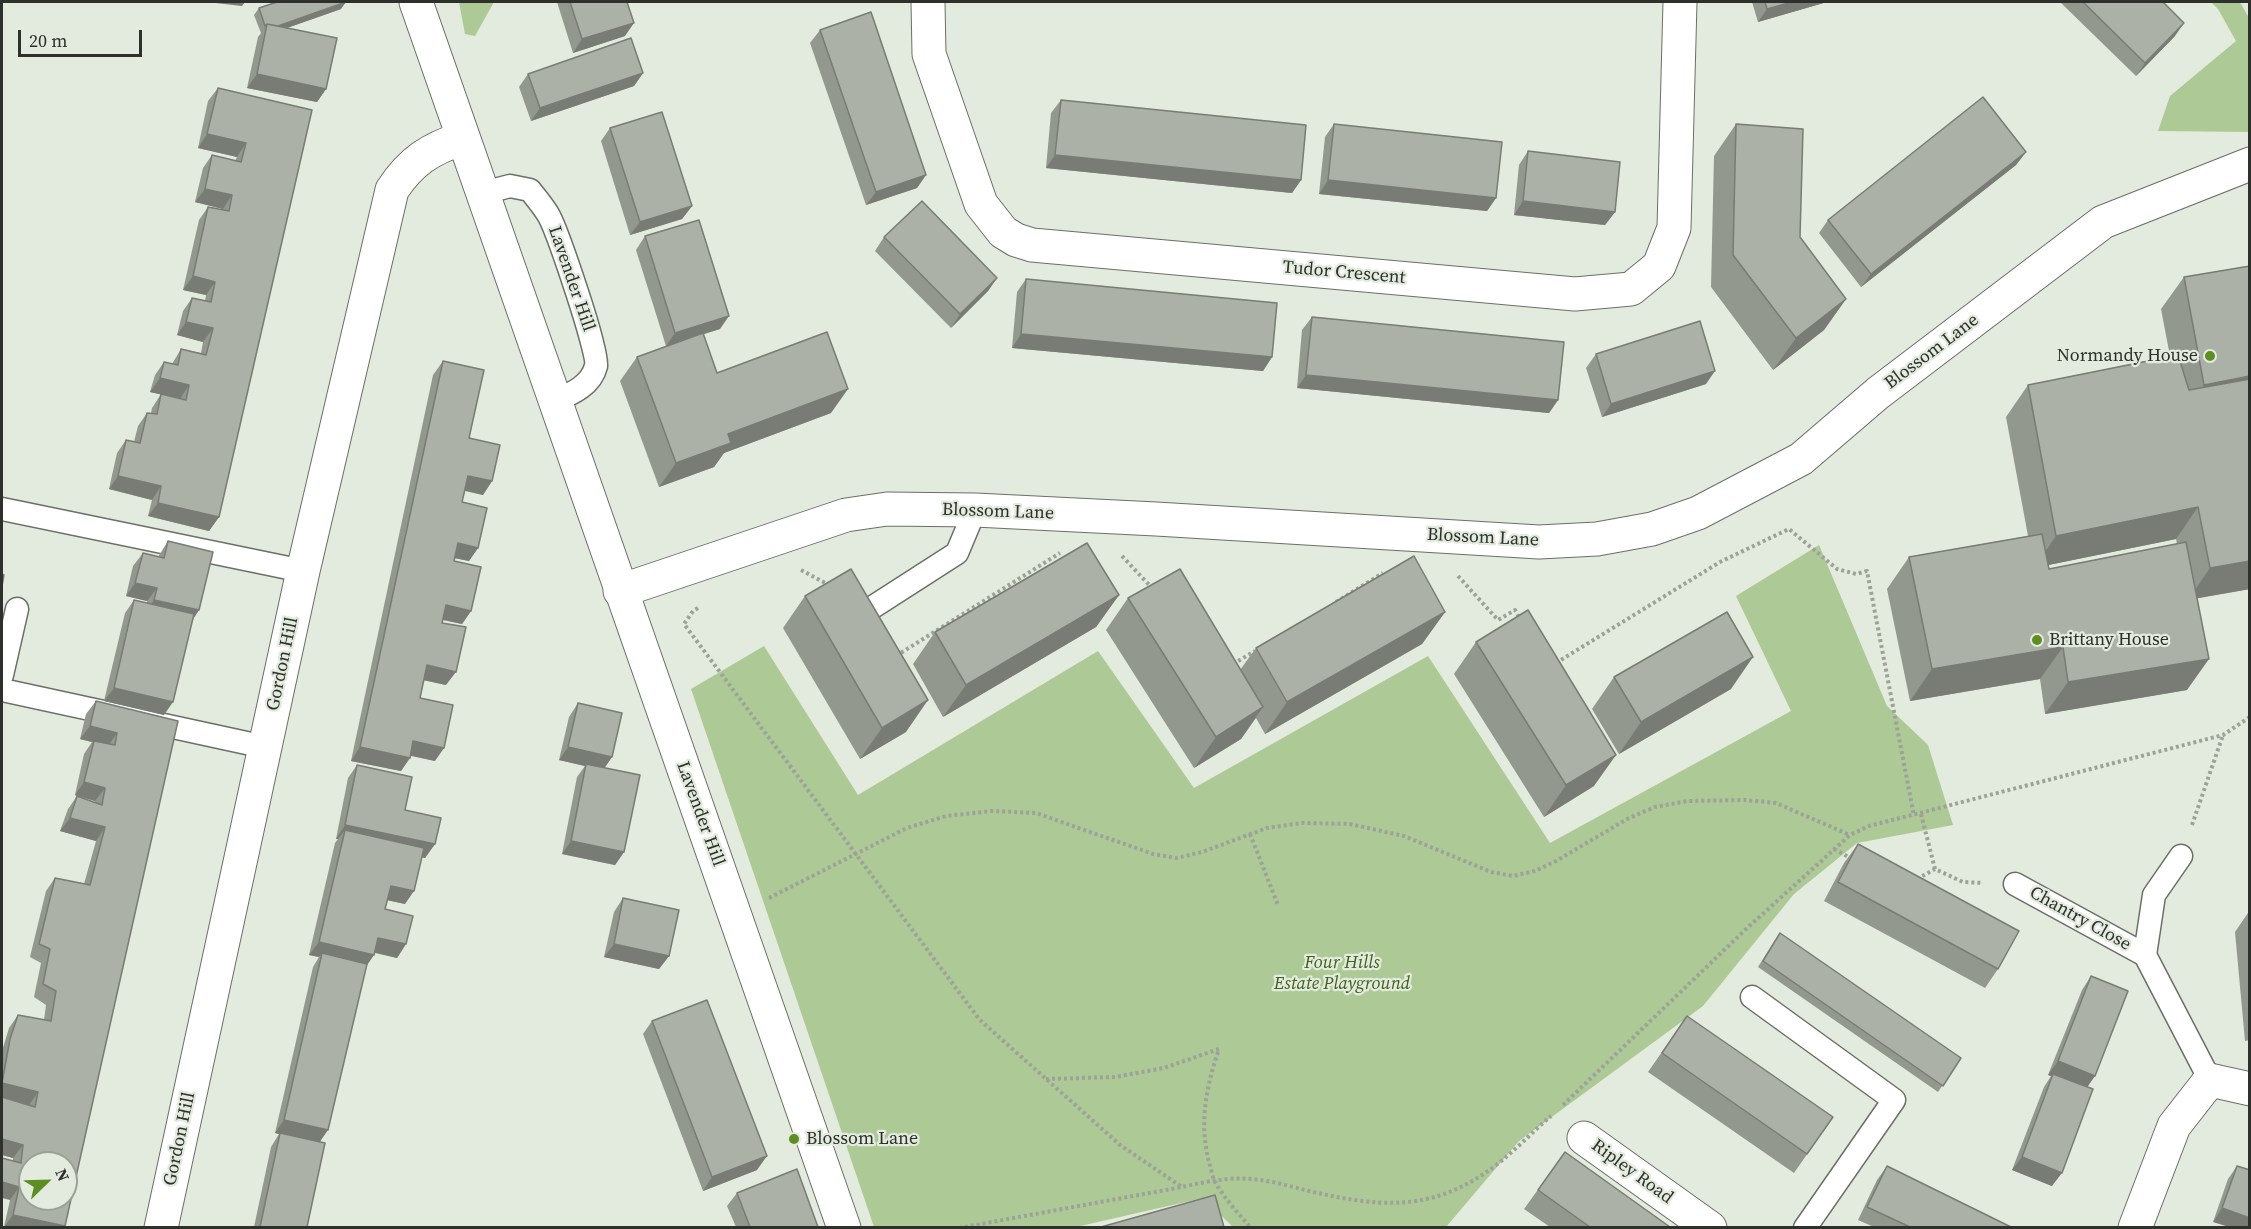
<!DOCTYPE html>
<style>
body{margin:0}
#map{position:relative;width:2251px;height:1229px;overflow:hidden;background:#e3eade;font-family:"Source Serif 4",serif}
canvas{display:block}
.frame{position:absolute;inset:0;border:3px solid #2d302b;pointer-events:none}
.north{position:absolute;left:18px;top:1151px;width:60px;height:60px;box-sizing:border-box;background:#e3eade;border:2px solid #9aa096;border-radius:50%;rotate:67deg;font-size:16px;font-weight:700;line-height:24px;text-align:center;color:#2d302b}
.north::after{content:'';display:block;margin:auto;width:21px;height:27px;background:#5d8e24;clip-path:polygon(50% 0,100% 100%,50% 72%,0 100%)}
.scale{position:absolute;left:18px;top:30px;width:124px;height:27px;box-sizing:border-box;border:3px solid #2d302b;border-top:0;padding-left:8px;font-size:18px;line-height:21px;white-space:nowrap;color:#2d302b;-webkit-text-stroke:4px #e3eade;paint-order:stroke}
</style>
<div id="map">
<canvas width="2251" height="1229"></canvas>
<div class="frame"></div>
<div class="north">N</div>
<div class="scale">20 m</div>
</div>
<script>
const context = document.querySelector('canvas').getContext('2d');
context.lineJoin = 'round';
function fillPath(path, color) {
  context.fillStyle = color;
  context.fill(path, 'evenodd');
}
function stroke(path, color, width, dash) {
  context.strokeStyle = color;
  context.lineWidth = width;
  context.lineCap = dash ? 'butt' : 'round';
  context.setLineDash(dash || []);
  context.stroke(path);
}
function drawText(font, color, halo, rows, align = 'center') {
  context.font = font + ' "Source Serif 4",serif';
  context.lineWidth = 4.5;
  context.setLineDash([]);
  context.textBaseline = 'middle';
  context.strokeStyle = halo;
  context.fillStyle = color;
  for (const [text, x, y, turn = 0] of rows) {
    context.save();
    context.translate(x, y);
    context.rotate((+turn || 0) * Math.PI / 180);
    context.textAlign = isNaN(turn) ? turn : align;
    if (halo) context.strokeText(text, 0, 0);
    context.fillText(text, 0, 0);
    context.restore();
  }
}
fillPath(new Path2D(`
 M 459,2 L 494,2 L 475,36 L 465,34 Z
 M 2211,2 L 2240,2 L 2249,18 L 2249,132 L 2158,131 L 2170,96 L 2236,41 L 2218,9 Z
 M 1819,545 L 1887,706 L 1928,745 L 1953,825 L 1857,843 L 1794,894 L 1703,1006 L 1519,1141 L 1446,1227 L 1233,1227 L 1203,1198 L 1076,1227 L 874,1227 L 691,689 L 764,646 L 858,795 L 1098,651 L 1194,788 L 1428,656 L 1550,843 L 1791,711 L 1736,596 Z`), '#adc996');
const service = new Path2D(`
 M 483,193 L 510,186 L 530,190 C 536,198 544,207 549,216 C 558,233 599,352 596,366 C 591,386 571,394 555,401
 M 2,509 L 303,571
 M 873,607 L 957,553 L 975,510
 M 2,675 L 17,609
 M 2,690 L 265,747
 M 2015,884 L 2145,955 L 2210,1080
 M 2145,955 L 2154,895 L 2181,856
 M 1752,997 L 1894,1100 L 1805,1228`);
const minor = new Path2D(`
 M 928,2 L 929,54 L 981,204 L 1003,232 L 1016,240 L 1032,245 L 1575,294 L 1631,289 L 1659,266 L 1674,228 L 1680,2
 M 620,591 L 846,515 L 887,509 L 975,510 L 1156,519 L 1539,542 L 1597,539 L 1652,529 L 1698,513 L 1801,459 L 1878,393 L 2103,222 L 2250,164
 M 1584,1138 L 1710,1228
 M 2135,1228 L 2174,1126 L 2210,1080 L 2250,1089`);
const tertiary = new Path2D(`
 M 416,2 L 844,1228
 M 161,1228 L 303,571 L 392,190 C 411,161 430,149 463,138`);
stroke(service, '#6a7066', 25);
stroke(minor, '#6a7066', 35);
stroke(tertiary, '#6a7066', 35);
stroke(new Path2D(`
 M 1122,556 L 1152,588
 M 801,570 L 829,585
 M 1458,576 L 1498,620 L 1515,610 L 1520,619
 M 1336,602 L 1383,573
 M 698,608 L 693,611 L 684,624 L 979,1019 L 1120,1145 L 1182,1187
 M 896,656 L 1060,553
 M 1556,663 L 1720,562 L 1789,529 L 1837,569 L 1856,574 L 1867,571 L 1914,816
 M 1233,664 L 1255,651
 M 1921,814 L 1935,869 L 1963,882 L 1983,883
 M 2192,825 L 2223,735
 M 1250,834 L 1278,905
 M 1834,849 L 1852,859
 M 1917,879 L 1935,869
 M 769,898 L 907,828 L 946,816 L 992,811 L 1036,813 L 1153,854 L 1177,858 L 1202,852 L 1267,828 L 1302,823 L 1350,824 L 1404,836 L 1491,872 L 1513,876 L 1535,871 L 1556,861 L 1629,818 L 1655,807 L 1687,801 L 1745,800 L 1776,803 L 1850,835
 M 1046,1079 L 1115,1077 L 1164,1068 L 1219,1049 C 1206,1087 1199,1123 1209,1162 C 1211,1168 1212,1175 1214,1180 C 1223,1197 1238,1213 1251,1228
 M 1563,1105 L 1745,930 L 1850,835 L 1869,826 L 2223,735 L 2250,717
 M 959,1228 L 1182,1187 C 1208,1181 1233,1176 1260,1180 C 1276,1182 1293,1187 1309,1191 C 1374,1206 1426,1213 1485,1173 C 1508,1158 1530,1134 1551,1116`), '#9da299', 4, [3, 3]);
stroke(service, '#fff', 22);
stroke(minor, '#fff', 33);
stroke(tertiary, '#fff', 33);
fillPath(new Path2D(`
 M 557,2 L 627,2 L 625,36 L 573,53 Z
 M 1752,2 L 1827,2 L 1758,22 Z
 M 2060,2 L 2163,2 L 2175,36 L 2136,76 Z
 M 259,8 L 341,9 L 287,28 L 326,89 L 317,102 L 247,88 L 258,37 L 261,33 L 254,15 Z
 M 820,30 L 926,175 L 917,188 L 866,205 L 810,43 Z
 M 643,73 L 634,86 L 531,121 L 519,87 L 528,74 Z
 M 218,88 L 312,110 L 219,517 L 209,531 L 148,516 L 152,500 L 109,489 L 117,453 L 126,440 L 134,442 L 138,426 L 147,413 L 151,413 L 152,408 L 161,394 L 165,395 L 150,392 L 155,375 L 164,362 L 172,364 L 181,349 L 201,353 L 203,342 L 177,335 L 183,311 L 192,298 L 205,301 L 206,295 L 183,290 L 199,220 L 208,207 L 223,210 L 223,209 L 195,202 L 203,168 L 212,155 L 235,161 L 237,157 L 198,148 L 208,101 Z
 M 1061,100 L 1301,180 L 1292,193 L 1046,168 L 1051,113 Z
 M 1334,124 L 1496,198 L 1487,211 L 1319,194 L 1325,137 Z
 M 1736,124 L 1800,237 L 1846,299 L 1824,330 L 1773,370 L 1711,287 L 1714,156 Z
 M 610,128 L 692,206 L 682,219 L 630,235 L 601,141 Z
 M 1528,151 L 1615,212 L 1605,225 L 1514,215 L 1519,165 Z
 M 2026,152 L 2016,165 L 1861,287 L 1819,233 L 1828,220 Z
 M 645,236 L 720,329 L 703,334 L 717,373 L 831,413 L 724,453 L 714,467 L 659,487 L 620,381 L 637,357 L 666,346 L 636,250 Z
 M 884,237 L 997,278 L 988,291 L 951,328 L 875,251 Z
 M 2250,266 L 2250,589 L 2197,598 L 2187,690 L 2045,714 L 2040,679 L 1910,701 L 1887,589 L 1909,557 L 2028,536 L 2006,417 L 2028,385 L 2170,356 L 2161,309 L 2184,277 ZM 2176,539 L 2177,544 L 2049,569 L 2048,565 Z
 M 1026,279 L 1272,357 L 1263,371 L 1012,348 L 1017,292 Z
 M 1312,317 L 1558,400 L 1549,413 L 1297,388 L 1302,330 Z
 M 1596,354 L 1706,384 L 1602,417 L 1586,368 Z
 M 443,361 L 469,438 L 492,481 L 483,495 L 465,491 L 462,502 L 478,548 L 469,561 L 455,558 L 454,561 L 471,611 L 462,624 L 442,620 L 442,623 L 446,685 L 424,680 L 420,698 L 435,761 L 411,756 L 401,771 L 351,761 L 433,375 Z
 M 168,541 L 199,610 L 192,620 L 164,715 L 104,701 L 125,613 L 134,600 L 147,603 L 147,601 L 126,596 L 133,566 L 143,553 L 158,557 Z
 M 1119,595 L 1096,627 L 943,717 L 913,664 L 935,632 Z
 M 805,596 L 906,732 L 860,759 L 783,628 Z
 M 1128,598 L 1240,670 L 1256,648 L 1445,612 L 1422,644 L 1265,734 L 1256,718 L 1241,739 L 1194,768 L 1106,630 Z
 M 1476,642 L 1594,786 L 1544,817 L 1454,674 Z
 M 1614,677 L 1731,689 L 1619,754 L 1592,709 Z
 M 96,701 L 178,721 L 63,1227 L 4,1227 L 10,1200 L 13,1158 L 2,1155 L 2,1051 L 9,1028 L 18,1015 L 44,1020 L 46,1005 L 34,997 L 41,963 L 30,957 L 46,891 L 55,878 L 84,884 L 96,841 L 60,831 L 68,809 L 77,796 L 75,795 L 84,754 L 92,742 L 80,739 L 86,714 ZM 78,796 L 95,801 L 95,803 Z
 M 578,703 L 612,757 L 605,767 L 624,852 L 615,865 L 562,854 L 577,777 L 585,766 L 559,760 L 569,717 Z
 M 357,765 L 405,810 L 435,844 L 425,858 L 422,857 L 405,904 L 387,900 L 385,909 L 406,944 L 397,958 L 375,953 L 366,966 L 320,1142 L 307,1227 L 254,1227 L 271,1147 L 279,1134 L 275,1133 L 313,967 L 319,957 L 309,955 L 335,843 L 338,839 L 336,839 L 348,778 Z
 M 1858,844 L 1998,969 L 1985,988 L 1824,901 L 1844,863 Z
 M 623,898 L 669,956 L 659,969 L 604,957 L 614,912 Z
 M 2250,910 L 2250,1040 L 2245,1041 L 2235,932 Z
 M 1775,940 L 1961,1058 L 1938,1092 L 1758,967 Z
 M 2091,976 L 2087,1087 L 2052,1186 L 2012,1170 L 2044,1087 L 2051,1076 L 2048,1075 L 2082,990 Z
 M 1687,1016 L 1833,1117 L 1794,1173 L 1648,1072 Z
 M 652,1021 L 757,1170 L 703,1191 L 643,1034 Z
 M 1565,1152 L 1670,1227 L 1550,1227 L 1524,1209 Z
 M 1887,1166 L 2011,1227 L 1874,1227 L 1858,1220 L 1877,1180 Z
 M 2237,1166 L 2250,1170 L 2213,1222 L 2228,1179 Z
 M 737,1193 L 818,1227 L 736,1227 L 727,1206 Z`), '#93988f');
fillPath(new Path2D(`
 M 207,2 L 245,2 L 242,6 Z
 M 346,2 L 341,9 L 264,36 L 267,30 Z
 M 1792,2 L 1827,2 L 1758,22 L 1767,9 Z
 M 634,23 L 625,36 L 573,53 L 582,39 Z
 M 2184,23 L 2175,36 L 2136,76 L 2145,63 Z
 M 643,73 L 634,86 L 531,121 L 540,108 Z
 M 257,74 L 326,89 L 317,102 L 247,88 Z
 M 207,134 L 246,143 L 237,157 L 198,148 Z
 M 2026,152 L 2016,165 L 1861,287 L 1871,274 Z
 M 1055,155 L 1301,180 L 1292,193 L 1046,168 Z
 M 926,175 L 917,188 L 866,205 L 876,192 Z
 M 1328,180 L 1496,198 L 1487,211 L 1319,194 Z
 M 205,189 L 232,195 L 223,209 L 195,202 Z
 M 1523,201 L 1615,212 L 1605,225 L 1514,215 Z
 M 692,206 L 682,219 L 630,235 L 640,222 Z
 M 193,276 L 215,282 L 206,295 L 183,290 Z
 M 997,278 L 988,291 L 951,328 L 960,314 Z
 M 1846,299 L 1824,330 L 1773,370 L 1796,338 Z
 M 729,316 L 720,329 L 666,346 L 675,333 Z
 M 186,322 L 213,328 L 203,342 L 177,335 Z
 M 1021,334 L 1272,357 L 1263,371 L 1012,348 Z
 M 1715,371 L 1706,384 L 1602,417 L 1611,404 Z
 M 1306,375 L 1558,400 L 1549,413 L 1297,388 Z
 M 2250,376 L 2250,403 L 2182,417 L 2204,385 Z
 M 160,378 L 189,385 L 180,399 L 150,392 Z
 M 848,389 L 831,413 L 724,453 L 714,467 L 659,487 L 676,463 L 728,434 Z
 M 118,476 L 161,486 L 152,500 L 109,489 Z
 M 468,476 L 492,481 L 483,495 L 459,489 Z
 M 158,503 L 219,517 L 209,531 L 148,516 Z
 M 2198,507 L 2176,539 L 2034,568 L 2056,536 Z
 M 458,543 L 478,548 L 469,561 L 449,557 Z
 M 2250,561 L 2250,589 L 2188,600 L 2210,568 Z
 M 135,583 L 157,588 L 147,601 L 126,596 Z
 M 1119,595 L 1096,627 L 943,717 L 966,685 Z
 M 154,600 L 199,610 L 190,624 L 145,613 Z
 M 446,605 L 471,611 L 462,624 L 436,618 Z
 M 1445,612 L 1422,644 L 1265,734 L 1287,702 Z
 M 2063,647 L 2040,679 L 1910,701 L 1932,669 Z
 M 1753,657 L 1731,689 L 1619,754 L 1641,722 Z
 M 2209,659 L 2187,690 L 2045,714 L 2068,682 Z
 M 427,665 L 456,672 L 446,685 L 418,679 Z
 M 114,688 L 173,702 L 164,715 L 104,701 Z
 M 928,700 L 906,732 L 860,759 L 882,728 Z
 M 1263,707 L 1241,739 L 1194,768 L 1216,737 Z
 M 90,726 L 117,733 L 108,746 L 94,741 L 92,742 L 80,739 Z
 M 413,741 L 444,748 L 435,761 L 404,754 Z
 M 360,747 L 410,758 L 401,771 L 351,761 Z
 M 568,747 L 612,757 L 603,770 L 586,764 L 585,766 L 559,760 Z
 M 1616,755 L 1594,786 L 1544,817 L 1566,785 Z
 M 84,782 L 105,788 L 95,801 L 75,795 Z
 M 70,818 L 105,827 L 96,841 L 60,831 Z
 M 345,825 L 435,844 L 425,858 L 342,840 L 345,830 L 338,839 L 336,839 Z
 M 571,841 L 624,852 L 615,865 L 562,854 Z
 M 391,886 L 414,891 L 405,904 L 382,899 Z
 M 378,938 L 406,944 L 397,958 L 369,951 Z
 M 319,942 L 374,955 L 365,968 L 322,953 L 319,957 L 309,955 Z
 M 614,944 L 669,956 L 659,969 L 604,957 Z
 M 2058,1061 L 2095,1076 L 2086,1089 L 2053,1074 L 2051,1076 L 2048,1075 Z
 M 2,1083 L 38,1092 L 29,1105 L 2,1098 Z
 M 284,1120 L 328,1130 L 319,1143 L 275,1133 Z
 M 2,1139 L 23,1145 L 13,1158 L 2,1155 Z
 M 767,1156 L 757,1170 L 703,1191 L 712,1177 Z
 M 2022,1157 L 2062,1173 L 2052,1186 L 2012,1170 Z
 M 2,1182 L 19,1187 L 10,1200 L 2,1198 Z
 M 2222,1208 L 2250,1218 L 2250,1227 L 2229,1227 L 2213,1222 Z
 M 13,1215 L 65,1226 L 63,1227 L 4,1227 Z`), '#787c74');
const building = new Path2D(`
 M 277,2 L 346,2 L 278,26 L 267,24 L 265,26 L 259,8 Z
 M 570,2 L 627,2 L 634,23 L 582,39 Z
 M 1765,2 L 1792,2 L 1767,9 Z
 M 2083,2 L 2163,2 L 2184,23 L 2145,63 Z
 M 871,12 L 926,175 L 876,192 L 820,30 Z
 M 267,24 L 337,38 L 326,89 L 257,74 Z
 M 631,38 L 643,73 L 540,108 L 528,74 Z
 M 218,88 L 312,110 L 219,517 L 158,503 L 161,486 L 118,476 L 126,440 L 140,443 L 147,413 L 157,414 L 161,394 L 186,400 L 189,385 L 160,378 L 164,362 L 178,365 L 181,349 L 206,355 L 213,328 L 186,322 L 192,298 L 211,302 L 215,282 L 193,276 L 208,207 L 229,211 L 232,195 L 205,189 L 212,155 L 241,162 L 246,143 L 207,134 Z
 M 1983,97 L 2026,152 L 1871,274 L 1828,220 Z
 M 1061,100 L 1306,125 L 1301,180 L 1055,155 Z
 M 662,112 L 692,206 L 640,222 L 610,128 Z
 M 1334,124 L 1502,142 L 1496,198 L 1328,180 Z
 M 1736,124 L 1803,129 L 1800,237 L 1846,299 L 1796,338 L 1733,255 Z
 M 1528,151 L 1620,162 L 1615,212 L 1523,201 Z
 M 922,201 L 997,278 L 960,314 L 884,237 Z
 M 699,220 L 729,316 L 675,333 L 645,236 Z
 M 2250,266 L 2250,376 L 2204,385 L 2184,277 Z
 M 1026,279 L 1277,303 L 1272,357 L 1021,334 Z
 M 1312,317 L 1564,342 L 1558,400 L 1306,375 Z
 M 1700,321 L 1715,371 L 1611,404 L 1596,354 Z
 M 827,332 L 848,389 L 728,434 L 731,443 L 676,463 L 637,357 L 703,333 L 717,373 Z
 M 2178,355 L 2189,390 L 2250,379 L 2250,561 L 2210,568 L 2198,507 L 2056,536 L 2028,385 Z
 M 443,361 L 484,370 L 469,438 L 500,445 L 492,481 L 468,476 L 462,502 L 487,508 L 478,548 L 458,543 L 454,561 L 481,567 L 471,611 L 446,605 L 442,623 L 466,627 L 456,672 L 427,665 L 420,698 L 453,705 L 444,748 L 413,741 L 410,758 L 360,747 Z
 M 2042,534 L 2049,569 L 2186,542 L 2209,659 L 2068,682 L 2063,647 L 1932,669 L 1909,557 Z
 M 168,541 L 213,552 L 199,610 L 154,600 L 157,588 L 135,583 L 143,553 L 164,558 Z
 M 1087,543 L 1119,595 L 966,685 L 935,632 Z
 M 1414,556 L 1445,612 L 1287,702 L 1256,648 Z
 M 851,569 L 928,700 L 882,728 L 805,596 Z
 M 1180,569 L 1263,707 L 1216,737 L 1128,598 Z
 M 2,574 L 4,575 L 2,586 Z
 M 134,600 L 194,614 L 173,702 L 114,688 Z
 M 1528,610 L 1616,755 L 1566,785 L 1476,642 Z
 M 1727,612 L 1753,657 L 1641,722 L 1614,677 Z
 M 96,701 L 178,721 L 65,1226 L 13,1215 L 19,1187 L 2,1182 L 2,1158 L 21,1163 L 23,1145 L 2,1139 L 2,1097 L 35,1107 L 38,1092 L 2,1083 L 10,1039 L 18,1015 L 51,1021 L 56,991 L 43,984 L 50,949 L 39,944 L 55,878 L 90,885 L 105,827 L 70,818 L 77,796 L 102,805 L 105,788 L 84,782 L 94,741 L 115,745 L 117,733 L 90,726 ZM 30,1163 L 66,1163 L 66,1199 L 30,1199 Z
 M 578,703 L 622,713 L 612,757 L 568,747 Z
 M 586,764 L 640,775 L 624,852 L 571,841 Z
 M 357,765 L 412,777 L 405,810 L 441,818 L 435,844 L 345,825 Z
 M 345,830 L 424,848 L 414,891 L 391,886 L 385,909 L 413,916 L 406,944 L 378,938 L 374,955 L 319,942 Z
 M 1858,844 L 2019,931 L 1998,969 L 1838,882 Z
 M 623,898 L 679,910 L 669,956 L 614,944 Z
 M 1780,933 L 1961,1058 L 1943,1086 L 1763,961 Z
 M 322,953 L 367,964 L 328,1130 L 284,1120 Z
 M 2091,976 L 2128,991 L 2095,1076 L 2058,1061 Z
 M 707,1000 L 767,1156 L 712,1177 L 652,1021 Z
 M 1687,1016 L 1833,1117 L 1807,1154 L 1662,1053 Z
 M 2053,1074 L 2093,1089 L 2062,1173 L 2022,1157 Z
 M 280,1133 L 325,1143 L 307,1227 L 260,1227 Z
 M 1565,1152 L 1670,1227 L 1590,1227 L 1538,1190 Z
 M 1887,1166 L 2011,1227 L 1910,1227 L 1867,1207 Z
 M 2237,1166 L 2250,1170 L 2250,1218 L 2222,1208 Z
 M 797,1169 L 818,1227 L 750,1227 L 737,1193 Z
 M 1215,1195 L 1224,1227 L 1101,1227 Z`);
fillPath(building, '#abb1a6');
stroke(building, '#787c74', 1.5);
for (const [x, y, r, color] of [
 [2210,356,6,"#5d8e24"],
 [2037,640,6,"#5d8e24"],
 [794,1139,6,"#5d8e24"]
]) {
  const dot = new Path2D();
  dot.arc(x, y, r, 0, 2 * Math.PI);
  context.fillStyle = color;
  context.fill(dot);
  stroke(dot, '#e3eade', 2);
}
drawText('18px', '#2d302b', '#e3eade', [
 ["Tudor Crescent",1344,273,5],
 ["Lavender Hill",571,279,71],
 ["Blossom Lane",1932,352,-37],
 ["Blossom Lane",998,512,2],
 ["Blossom Lane",1483,538,3],
 ["Gordon Hill",283,664,-78],
 ["Lavender Hill",700,814,70],
 ["Chantry Close",2080,919,29],
 ["Gordon Hill",180,1139,-78],
 ["Ripley Road",1632,1172,36]
]);
drawText('18px', '#2d302b', '#e3eade', [
 ["Normandy House",2198,356,"right"],
 ["Brittany House",2049,640],
 ["Blossom Lane",806,1139]
], 'left');
drawText('italic 18px', '#40621a', '#e3eade', [
 ["Four Hills",1342,963],
 ["Estate Playground",1342,984]
]);
</script>
